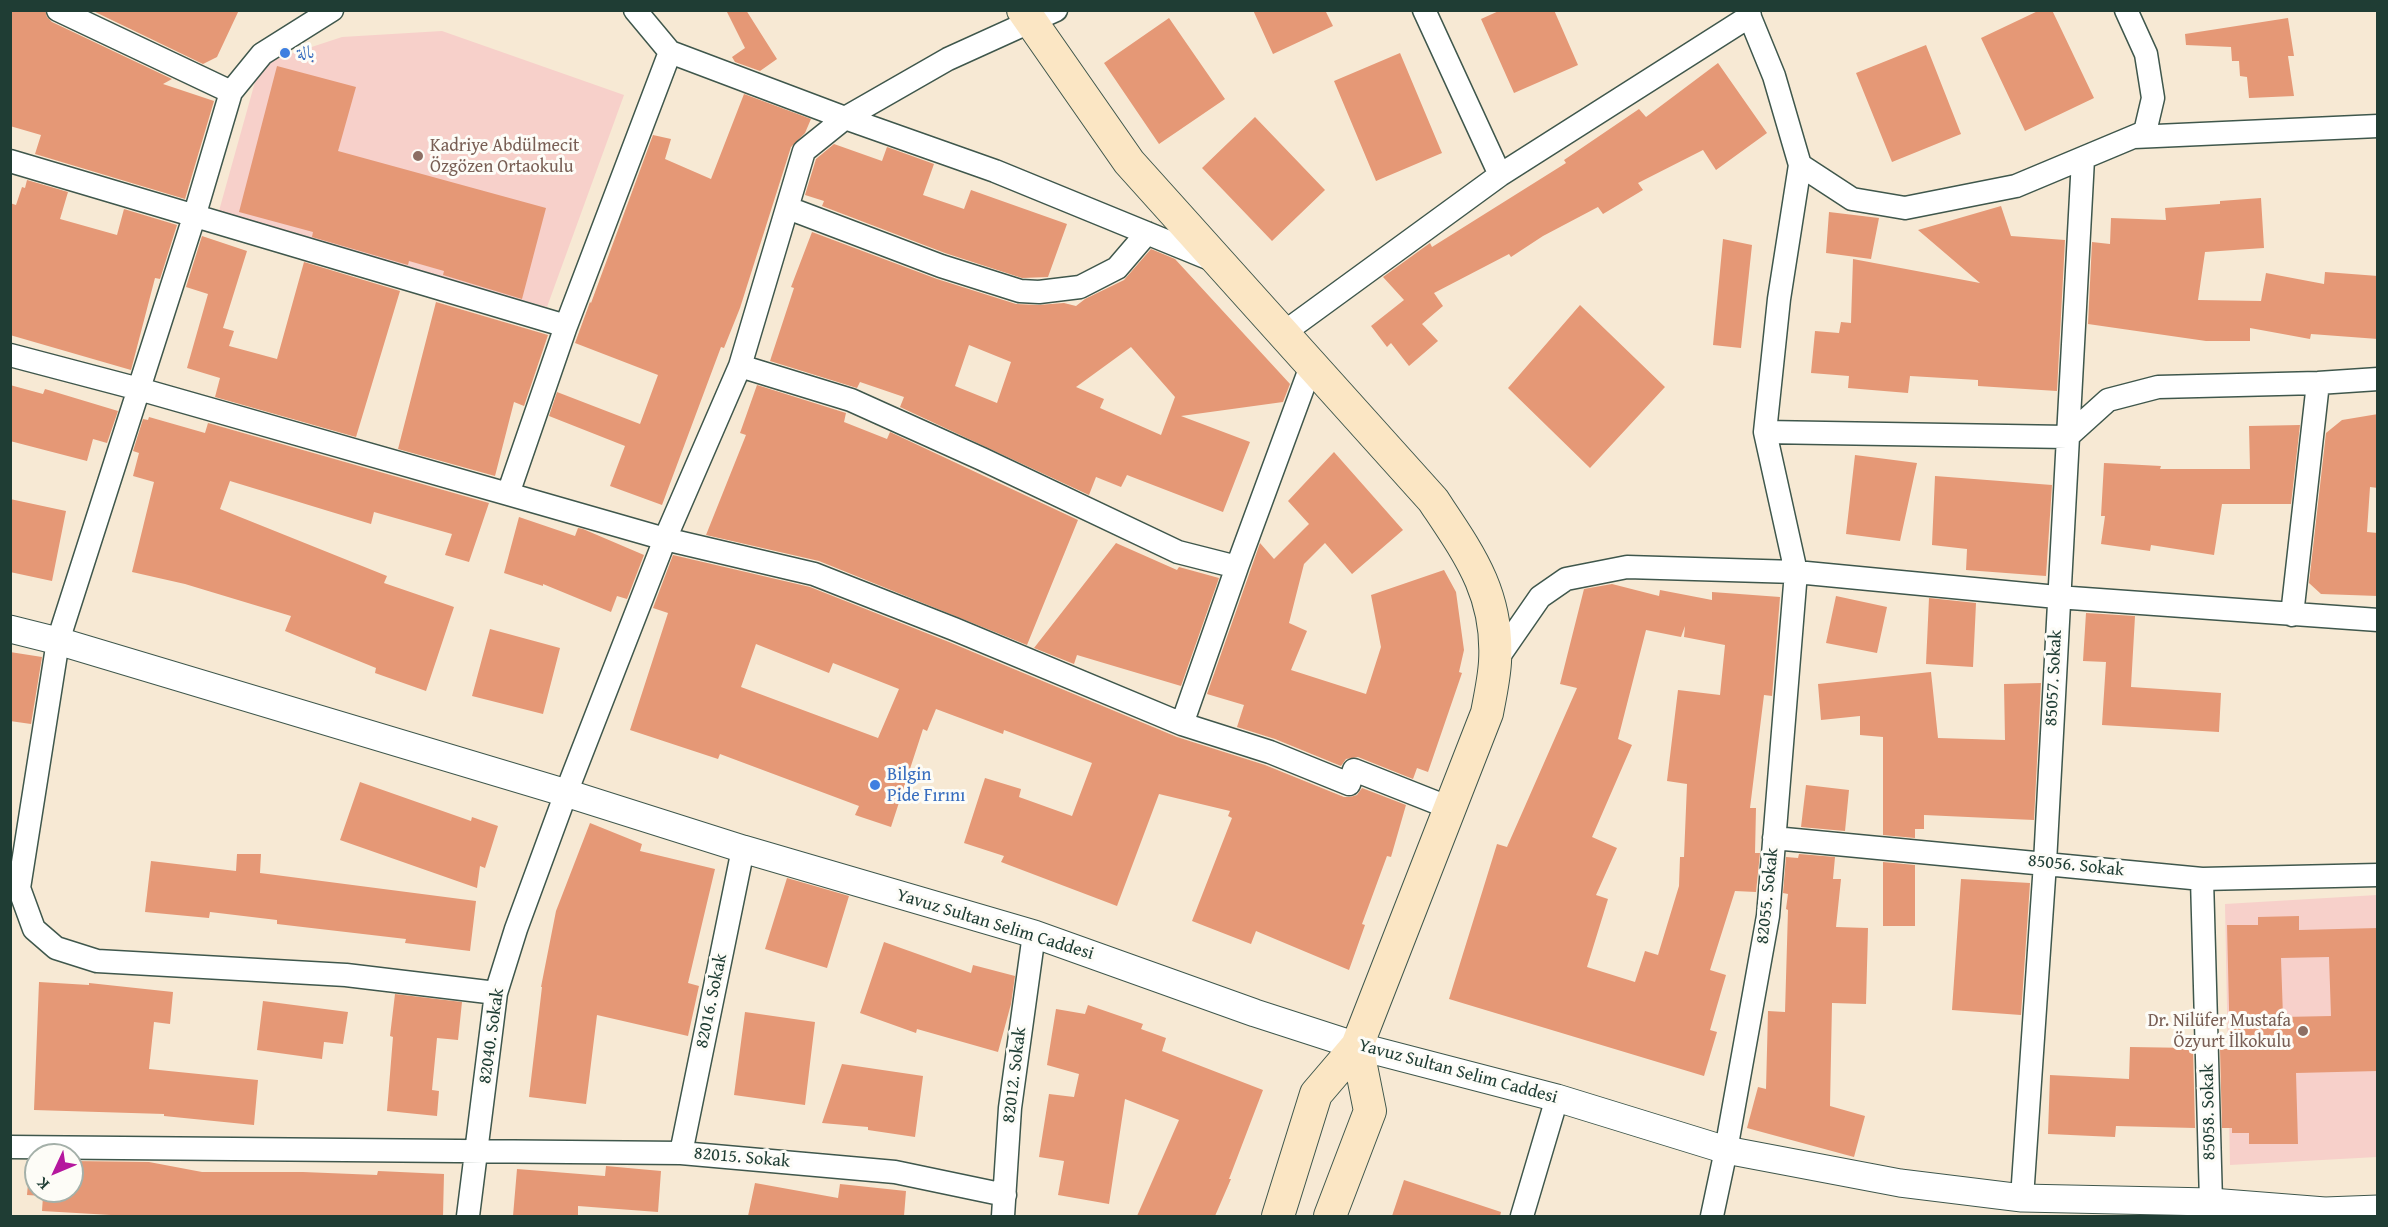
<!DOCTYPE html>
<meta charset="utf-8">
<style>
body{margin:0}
#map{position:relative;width:2388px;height:1227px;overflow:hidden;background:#f7e9d4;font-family:"Gentium Book Plus",serif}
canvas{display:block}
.frame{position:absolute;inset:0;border:12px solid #1f3d34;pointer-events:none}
.north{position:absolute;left:24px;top:1143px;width:60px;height:60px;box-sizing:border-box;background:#fdfcf7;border:2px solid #a4b0a9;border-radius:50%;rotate:226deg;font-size:16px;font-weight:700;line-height:24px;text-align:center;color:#1f3d34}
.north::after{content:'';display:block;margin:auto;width:21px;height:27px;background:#b5179e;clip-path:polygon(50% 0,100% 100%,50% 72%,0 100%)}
</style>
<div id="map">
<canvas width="2388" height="1227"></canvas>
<div class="frame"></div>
<div class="north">K</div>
</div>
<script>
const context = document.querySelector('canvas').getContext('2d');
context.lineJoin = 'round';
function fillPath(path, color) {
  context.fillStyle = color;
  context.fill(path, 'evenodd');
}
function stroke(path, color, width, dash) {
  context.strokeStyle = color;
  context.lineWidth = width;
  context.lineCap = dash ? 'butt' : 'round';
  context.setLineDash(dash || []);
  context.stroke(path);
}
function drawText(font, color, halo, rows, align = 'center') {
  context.font = font + ' "Gentium Book Plus",Amiri,serif';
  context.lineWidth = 6;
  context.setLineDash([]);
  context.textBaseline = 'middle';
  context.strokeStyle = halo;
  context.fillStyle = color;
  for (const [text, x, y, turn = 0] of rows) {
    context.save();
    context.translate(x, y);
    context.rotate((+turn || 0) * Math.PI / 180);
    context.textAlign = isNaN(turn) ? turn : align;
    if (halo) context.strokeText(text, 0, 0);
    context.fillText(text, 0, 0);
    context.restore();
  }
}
fillPath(new Path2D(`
 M 442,31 L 624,95 L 547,307 L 217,218 L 260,64 L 342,37 Z
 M 2377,895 L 2377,1157 L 2230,1165 L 2225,904 Z`), '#f7d0ca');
fillPath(new Path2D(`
 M 10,10 L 45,10 L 47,17 L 52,22 L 172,79 L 163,84 L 214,101 L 185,199 L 35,154 L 41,135 L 10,126 Z
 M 91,10 L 239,10 L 217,57 L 203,64 Z
 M 726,10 L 746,10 L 777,59 L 760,71 L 735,62 L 732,57 L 745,48 Z
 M 1253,10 L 1325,10 L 1333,26 L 1273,54 Z
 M 1501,10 L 1554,10 L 1578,65 L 1514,93 L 1481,19 Z
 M 2040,10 L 2052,10 L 2094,98 L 2025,131 L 1981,38 Z
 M 1169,18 L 1225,99 L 1159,144 L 1104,63 Z
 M 2288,18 L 2294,56 L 2288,56 L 2294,96 L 2249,98 L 2247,77 L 2240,76 L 2239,61 L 2232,61 L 2231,47 L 2186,45 L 2185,34 Z
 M 1926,45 L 1961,134 L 1892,162 L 1856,73 Z
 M 1400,53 L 1442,153 L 1376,181 L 1334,81 Z
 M 1718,63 L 1767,133 L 1716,170 L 1703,150 L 1638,183 L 1643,190 L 1603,214 L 1598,207 L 1543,236 L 1511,257 L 1509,254 L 1434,293 L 1443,306 L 1422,324 L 1438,341 L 1409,366 L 1391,343 L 1387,347 L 1371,326 L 1404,300 L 1383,277 L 1430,243 L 1432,247 L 1566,163 L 1564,160 L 1639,109 L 1646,117 Z
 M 277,66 L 356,87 L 338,151 L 546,208 L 522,299 L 443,275 L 444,271 L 409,261 L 408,265 L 312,237 L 313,232 L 239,212 Z
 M 744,94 L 811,119 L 805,133 L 791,147 L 740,308 L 724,348 L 721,347 L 662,505 L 610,486 L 625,446 L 549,416 L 557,392 L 640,424 L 658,375 L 575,343 L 590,302 L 591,303 L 653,135 L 671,139 L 665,159 L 711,179 Z
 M 1255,117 L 1325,190 L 1272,241 L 1202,168 Z
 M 834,144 L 882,161 L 887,147 L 934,164 L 923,195 L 964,209 L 971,190 L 1067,224 L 1048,277 L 1022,278 L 945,253 L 822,206 L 824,201 L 805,195 L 816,159 Z
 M 27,180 L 68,192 L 60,219 L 117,235 L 124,209 L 177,225 L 160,279 L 155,278 L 131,370 L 10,335 L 10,203 L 16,205 L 22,187 L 25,188 Z
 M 2261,198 L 2264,248 L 2205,252 L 2198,300 L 2261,301 L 2266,273 L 2324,284 L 2325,272 L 2378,276 L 2378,339 L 2311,334 L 2310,339 L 2250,328 L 2250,341 L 2206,341 L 2088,324 L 2092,242 L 2110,244 L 2111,218 L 2166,220 L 2165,208 L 2220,204 L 2220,201 Z
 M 2001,206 L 2011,236 L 2065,240 L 2057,391 L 1978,386 L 1978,380 L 1910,376 L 1908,393 L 1848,388 L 1849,376 L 1811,373 L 1815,331 L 1839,333 L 1841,322 L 1851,323 L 1853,259 L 1980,283 L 1918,230 Z
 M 1829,212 L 1879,218 L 1871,259 L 1826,253 Z
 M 812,232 L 937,279 L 1016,304 L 1038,305 L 1064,303 L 1076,306 L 1085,299 L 1124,280 L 1151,249 L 1175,259 L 1290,384 L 1283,402 L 1181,416 L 1250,442 L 1223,512 L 1127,475 L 1121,487 L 1096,477 L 1089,495 L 900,407 L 904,397 L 860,382 L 857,388 L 770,361 L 794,288 L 791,287 ZM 969,345 L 1011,362 L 997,403 L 955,386 ZM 1131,347 L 1175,397 L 1161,435 L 1100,408 L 1104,399 L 1076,387 Z
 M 202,236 L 247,251 L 223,328 L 234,331 L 229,346 L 277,359 L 304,262 L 400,291 L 356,437 L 215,397 L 220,378 L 187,368 L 208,294 L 186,287 Z
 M 1723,239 L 1752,245 L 1741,348 L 1713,345 Z
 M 436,302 L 548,335 L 524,406 L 514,402 L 495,476 L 398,449 Z
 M 1580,305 L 1665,387 L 1590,468 L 1508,388 Z
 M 10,385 L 43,394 L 45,389 L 118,411 L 107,443 L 93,439 L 87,461 L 10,441 Z
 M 757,385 L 846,413 L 844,422 L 887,439 L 890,432 L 1078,520 L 1027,645 L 819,561 L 706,535 L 746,435 L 740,433 Z
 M 2378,414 L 2378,488 L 2370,487 L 2367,532 L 2378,533 L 2378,596 L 2321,594 L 2309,583 L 2326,433 L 2342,420 Z
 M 149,417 L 205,433 L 208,423 L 489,503 L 469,562 L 445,555 L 452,534 L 374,512 L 371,524 L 230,481 L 220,509 L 387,576 L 384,583 L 454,607 L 426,691 L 375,673 L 376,668 L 285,631 L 291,616 L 185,584 L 132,572 L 154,482 L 133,476 L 139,453 L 133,451 L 143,419 L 148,420 Z
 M 2300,425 L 2291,504 L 2222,504 L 2214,555 L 2151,545 L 2150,551 L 2101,544 L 2105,516 L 2101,516 L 2104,463 L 2161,466 L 2160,469 L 2250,469 L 2249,426 Z
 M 1334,452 L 1403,530 L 1352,574 L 1325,543 L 1304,564 L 1289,623 L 1307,631 L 1291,670 L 1366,694 L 1381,647 L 1371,595 L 1444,570 L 1456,592 L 1464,650 L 1459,672 L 1462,673 L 1428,772 L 1417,768 L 1413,779 L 1358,757 L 1346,759 L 1341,766 L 1275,739 L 1237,727 L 1244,705 L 1207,694 L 1260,543 L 1274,559 L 1309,524 L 1288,501 Z
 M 1855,455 L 1917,463 L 1900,541 L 1846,534 Z
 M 1935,476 L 2052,485 L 2046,576 L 1966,570 L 1967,549 L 1932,545 Z
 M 10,499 L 66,511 L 52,581 L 10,572 Z
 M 519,517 L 575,536 L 578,528 L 583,529 L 644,555 L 627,599 L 617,596 L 611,612 L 543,584 L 543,586 L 504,573 Z
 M 1116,543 L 1177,570 L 1179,567 L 1219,578 L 1181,686 L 1077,655 L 1074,664 L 1034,648 Z
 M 673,555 L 810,587 L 949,642 L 1177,737 L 1265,765 L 1344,797 L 1350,797 L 1357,795 L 1362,788 L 1406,805 L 1391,857 L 1387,856 L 1362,924 L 1365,925 L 1349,970 L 1256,931 L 1251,944 L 1192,921 L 1232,818 L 1228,816 L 1230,811 L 1159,794 L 1117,906 L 1001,862 L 1004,856 L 964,843 L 985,778 L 1021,789 L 1019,797 L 1072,816 L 1092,763 L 1004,730 L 1003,734 L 936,709 L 927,731 L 923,729 L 891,827 L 855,815 L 859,806 L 720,754 L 718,759 L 630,730 L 668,613 L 653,608 ZM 756,644 L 829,673 L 833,663 L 899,689 L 878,738 L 741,687 Z
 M 1612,584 L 1659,596 L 1660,590 L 1712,600 L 1712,592 L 1780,597 L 1772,696 L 1764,695 L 1750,808 L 1756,808 L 1755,853 L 1760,853 L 1756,892 L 1735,891 L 1710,970 L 1726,975 L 1710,1030 L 1717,1032 L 1704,1076 L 1449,999 L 1497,844 L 1507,847 L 1577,688 L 1560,684 L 1584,589 ZM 1685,626 L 1684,637 L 1725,645 L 1720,695 L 1678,690 L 1667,781 L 1687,784 L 1684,857 L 1680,857 L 1679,886 L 1658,955 L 1645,951 L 1635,982 L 1587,967 L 1608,899 L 1596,895 L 1617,848 L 1592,837 L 1632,745 L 1618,739 L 1646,630 L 1681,637 Z
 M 1836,596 L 1887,607 L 1877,653 L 1826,643 Z
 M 1929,598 L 1976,603 L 1973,667 L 1926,664 Z
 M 2086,613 L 2135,616 L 2131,687 L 2221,693 L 2219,732 L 2102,725 L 2106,662 L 2083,661 Z
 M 490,629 L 560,648 L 543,714 L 472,696 Z
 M 10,652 L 42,657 L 31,724 L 10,721 Z
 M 1931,672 L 1938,738 L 2005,740 L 2004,684 L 2041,683 L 2034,820 L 1924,815 L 1924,829 L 1915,829 L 1915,838 L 1883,835 L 1883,737 L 1860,735 L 1860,716 L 1821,720 L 1818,684 Z
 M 360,782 L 471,821 L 472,817 L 498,826 L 485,868 L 480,866 L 477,888 L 340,840 Z
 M 1806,785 L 1849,790 L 1845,831 L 1801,827 Z
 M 590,823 L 642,844 L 640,851 L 715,869 L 688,983 L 699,986 L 688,1036 L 597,1015 L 586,1104 L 529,1097 L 542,987 L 541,987 L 556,911 Z
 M 237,854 L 261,854 L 260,873 L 476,901 L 470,951 L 405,943 L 406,939 L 277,924 L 277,920 L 210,912 L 209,918 L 145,912 L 151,861 L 236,871 Z
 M 1799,854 L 1835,857 L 1833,879 L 1841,879 L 1836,927 L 1868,928 L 1866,1004 L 1832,1003 L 1830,1106 L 1865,1116 L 1854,1157 L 1747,1128 L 1758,1087 L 1766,1089 L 1768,1011 L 1785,1012 L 1788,910 L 1786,909 L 1788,894 L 1783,893 L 1786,857 L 1798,858 Z
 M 1883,862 L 1915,865 L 1915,926 L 1883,926 Z
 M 787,878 L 849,896 L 827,968 L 765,949 Z
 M 1961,879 L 2030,883 L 2021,1015 L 1952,1010 Z
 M 2299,916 L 2299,930 L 2378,928 L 2378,1071 L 2296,1073 L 2298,1144 L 2249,1144 L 2249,1133 L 2232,1133 L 2232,1128 L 2222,1128 L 2220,1049 L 2230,1049 L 2227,925 L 2258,925 L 2258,917 ZM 2329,957 L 2331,1016 L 2283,1017 L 2281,958 Z
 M 884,942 L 971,973 L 973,965 L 1015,976 L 1011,1004 L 998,1052 L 917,1029 L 916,1033 L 860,1013 Z
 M 39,982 L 89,985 L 89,983 L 173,992 L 170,1024 L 154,1022 L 149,1069 L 258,1080 L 254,1125 L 164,1116 L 164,1114 L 34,1110 Z
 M 395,994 L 462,1002 L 458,1040 L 437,1038 L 432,1090 L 439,1091 L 437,1116 L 387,1111 L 393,1037 L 390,1036 Z
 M 263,1001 L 348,1012 L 343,1044 L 324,1042 L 322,1059 L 257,1050 Z
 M 1088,1005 L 1143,1024 L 1141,1029 L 1166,1038 L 1162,1051 L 1263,1090 L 1229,1179 L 1231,1179 L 1215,1216 L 1137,1216 L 1179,1120 L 1125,1099 L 1109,1204 L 1058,1195 L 1064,1161 L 1039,1157 L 1049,1094 L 1074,1097 L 1079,1074 L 1047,1065 L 1056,1009 L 1085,1014 Z
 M 745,1012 L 815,1022 L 805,1105 L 734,1095 Z
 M 2130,1047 L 2193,1048 L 2195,1128 L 2116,1126 L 2115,1137 L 2048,1134 L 2050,1075 L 2129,1079 Z
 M 842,1064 L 923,1076 L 915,1137 L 868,1130 L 868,1127 L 822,1123 Z
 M 30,1161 L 36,1161 L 36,1191 L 72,1191 L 72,1161 L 149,1162 L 202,1172 L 303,1172 L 377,1175 L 378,1171 L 444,1174 L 443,1216 L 128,1216 L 42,1211 L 43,1196 L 27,1195 Z
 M 606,1166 L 661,1171 L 658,1212 L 578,1206 L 578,1216 L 513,1216 L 517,1169 L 605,1176 Z
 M 1404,1180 L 1501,1212 L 1500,1216 L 1392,1216 Z
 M 755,1183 L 838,1198 L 840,1184 L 906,1191 L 904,1216 L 748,1216 Z`), '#e59876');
const minor = new Path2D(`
 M 58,10 L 231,92
 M 635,10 L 670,52 L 845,118 L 995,171 L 1215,261
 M 1424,10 L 1500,175
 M 2134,137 L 2378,126
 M 10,161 L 566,326
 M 1800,165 L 1852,199 L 1905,208 L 2016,186 L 2145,132 L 2153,98 L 2146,54 L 2126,10
 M 788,208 L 941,266 L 1020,291 L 1039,292 L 1080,287 L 1117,268 L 1147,233
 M 1282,334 L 1500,175 L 1750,16
 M 10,355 L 139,389 L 508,494 L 566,326 L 670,52
 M 740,366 L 851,400 L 982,459 L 1178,552 L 1237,567 L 1311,366
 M 1765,432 L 2067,437 L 2108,400 L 2158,387 L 2318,383 L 2378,379
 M 508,494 L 665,539 L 814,574 L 954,629 L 1182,724 L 1270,752 L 1349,784 L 1354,770 L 1450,808
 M 2292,615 L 2318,383
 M 1495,662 L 1540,597 L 1566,579 L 1627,567 L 1796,572 L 2057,597 L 2378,620
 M 1182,724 L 1237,567
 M 1774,838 L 2202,879 L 2378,875
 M 2202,879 L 2211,1202
 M 10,886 L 19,888 L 58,641 L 194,217 L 231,92 L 262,54 L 332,10
 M 19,888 L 34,929 L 56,948 L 97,961 L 346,975 L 496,993
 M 10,1147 L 681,1153 L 895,1172 L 1005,1195
 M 681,1153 L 743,849
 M 2022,1198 L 2045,863 L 2083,159
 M 468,1216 L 496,993 L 516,929 L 566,793 L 665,539 L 740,366 L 804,151 L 845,118 L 948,59 L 1056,10
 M 1003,1216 L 1010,1108 L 1034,934
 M 1522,1216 L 1557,1098
 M 1712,1216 L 1726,1150 L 1768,916 L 1796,572 L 1765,432 L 1779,299 L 1800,165 L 1774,76 L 1747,10`);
const tertiary = new Path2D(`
 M 10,629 L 58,641 L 566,793 L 743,849 L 1034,934 L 1255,1013 L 1357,1046 L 1557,1098 L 1726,1150 L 1900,1183 L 2022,1198 L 2211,1202 L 2325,1211 L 2378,1209`);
const secondary = new Path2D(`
 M 1023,10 L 1129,162 L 1433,500 C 1469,554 1499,594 1495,662 C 1494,679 1490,697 1487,713 L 1357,1046 L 1316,1094 L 1278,1216
 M 1330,1216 L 1370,1111 L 1357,1046`);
stroke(minor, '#3f574c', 25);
stroke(tertiary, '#3f574c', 29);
stroke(secondary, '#3f574c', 34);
stroke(minor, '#fff', 22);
stroke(tertiary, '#fff', 27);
stroke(secondary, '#fbe6c4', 32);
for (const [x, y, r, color] of [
 [285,53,6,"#3f7fe0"],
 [418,156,6,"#8d6e63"],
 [875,785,6,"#3f7fe0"],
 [2303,1031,6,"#8d6e63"]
]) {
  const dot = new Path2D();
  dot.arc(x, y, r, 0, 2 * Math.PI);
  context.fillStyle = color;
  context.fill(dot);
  stroke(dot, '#fdfcf7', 2);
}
drawText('18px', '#366cbe', '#fdfcf7', [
 ["بالة",297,53],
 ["Bilgin",887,775],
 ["Pide Fırını",887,796]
], 'left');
drawText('18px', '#785e54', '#fdfcf7', [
 ["Kadriye Abdülmecit",430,146],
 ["Özgözen Ortaokulu",430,167],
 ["Dr. Nilüfer Mustafa",2291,1021,"right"],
 ["Özyurt İlkokulu",2291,1042,"right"]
], 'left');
drawText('18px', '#1f3d34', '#fdfcf7', [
 ["85057. Sokak",2054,678,-87],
 ["85056. Sokak",2076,866,6],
 ["82055. Sokak",1768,896,-84],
 ["Yavuz Sultan Selim Caddesi",995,925,17],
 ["82016. Sokak",712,1001,-78],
 ["82040. Sokak",492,1036,-82],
 ["Yavuz Sultan Selim Caddesi",1458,1072,15],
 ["82012. Sokak",1015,1075,-83],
 ["85058. Sokak",2209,1112,-91],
 ["82015. Sokak",742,1158,5]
]);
</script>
